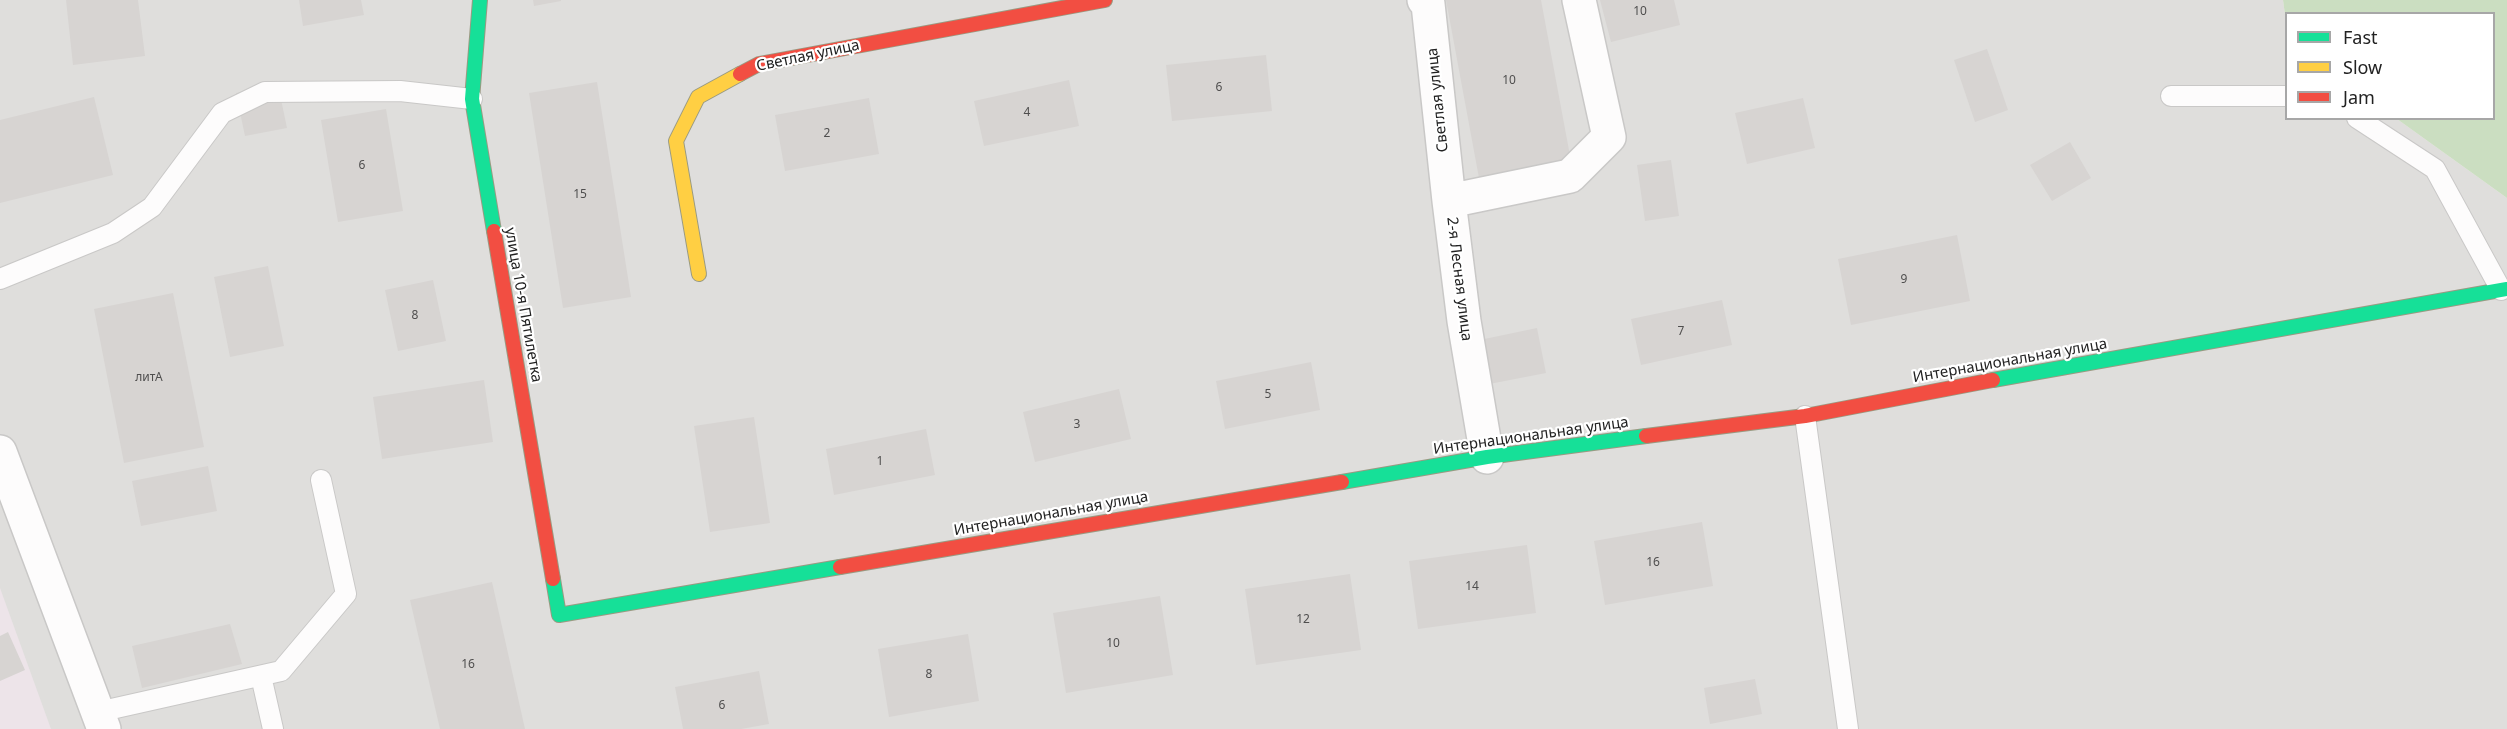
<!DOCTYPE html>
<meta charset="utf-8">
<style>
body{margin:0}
#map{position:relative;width:2507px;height:729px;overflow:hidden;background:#f0eeeb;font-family:"Noto Sans",sans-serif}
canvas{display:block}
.legend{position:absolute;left:2285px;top:12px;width:210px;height:108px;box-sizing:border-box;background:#fff;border:2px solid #a7a7a7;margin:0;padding:8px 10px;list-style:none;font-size:18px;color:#222}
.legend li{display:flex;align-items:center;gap:12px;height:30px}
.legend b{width:30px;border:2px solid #a7a7a7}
</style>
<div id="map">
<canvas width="2507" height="729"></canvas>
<ul class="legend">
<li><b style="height:8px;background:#16e098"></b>Fast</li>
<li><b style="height:8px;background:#ffcf43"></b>Slow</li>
<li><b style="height:8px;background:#f24e42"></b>Jam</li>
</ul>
</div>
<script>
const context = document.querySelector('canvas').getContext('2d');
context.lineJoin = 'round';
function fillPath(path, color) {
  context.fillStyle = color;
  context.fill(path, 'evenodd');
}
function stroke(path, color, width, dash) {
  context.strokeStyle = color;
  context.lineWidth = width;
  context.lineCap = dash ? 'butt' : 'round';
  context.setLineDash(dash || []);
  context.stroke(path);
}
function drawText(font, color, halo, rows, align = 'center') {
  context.font = font + ' "Noto Sans",sans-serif';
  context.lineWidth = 4.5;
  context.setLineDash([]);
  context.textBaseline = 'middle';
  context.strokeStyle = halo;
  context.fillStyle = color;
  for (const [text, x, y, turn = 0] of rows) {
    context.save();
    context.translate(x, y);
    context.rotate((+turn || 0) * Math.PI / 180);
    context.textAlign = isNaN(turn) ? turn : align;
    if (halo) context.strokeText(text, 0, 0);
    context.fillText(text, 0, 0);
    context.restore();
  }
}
fillPath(new Path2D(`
 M 0,0 L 2283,0 L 2286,22 L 2286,118 L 2397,119 L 2507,198 L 2507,729 L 0,729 Z`), '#dfdedc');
fillPath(new Path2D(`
 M 0,588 L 51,729 L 0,729 Z`), '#ede4e9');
fillPath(new Path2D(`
 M 2283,0 L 2507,0 L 2507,198 L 2397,119 L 2494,118 L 2494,14 L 2286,14 L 2286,22 Z`), '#cbdec1');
fillPath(new Path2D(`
 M 66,0 L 138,0 L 145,56 L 73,65 Z
 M 299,0 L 361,0 L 364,15 L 303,26 Z
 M 533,0 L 561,0 L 561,1 L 534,6 Z
 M 1446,0 L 1541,0 L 1571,161 L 1479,178 Z
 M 1600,0 L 1674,0 L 1680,25 L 1611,42 Z
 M 1987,49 L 2008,110 L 1975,122 L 1954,60 Z
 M 1266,55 L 1272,111 L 1172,121 L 1166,65 Z
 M 1069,80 L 1079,126 L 984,146 L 974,101 Z
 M 597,82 L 631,297 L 563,308 L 529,93 Z
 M 278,85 L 287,128 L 245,136 L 236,93 Z
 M 94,97 L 113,175 L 0,203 L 0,120 Z
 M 869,98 L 879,154 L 785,171 L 775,115 Z
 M 1803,98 L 1815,148 L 1747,164 L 1735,113 Z
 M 386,109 L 403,211 L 338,222 L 321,120 Z
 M 2070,142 L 2091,178 L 2052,201 L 2030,165 Z
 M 1671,160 L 1679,216 L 1645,221 L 1637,165 Z
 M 1957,235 L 1970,301 L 1851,325 L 1838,259 Z
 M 268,266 L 284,346 L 230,357 L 214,277 Z
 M 433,280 L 446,341 L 398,351 L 385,290 Z
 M 173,293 L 204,447 L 124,463 L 94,309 Z
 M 1722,300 L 1732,345 L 1641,365 L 1631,319 Z
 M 1537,328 L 1546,373 L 1479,386 L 1470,342 Z
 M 1311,362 L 1320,410 L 1225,429 L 1216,381 Z
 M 484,380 L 493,442 L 382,459 L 373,397 Z
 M 1119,389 L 1131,439 L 1035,462 L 1023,412 Z
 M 754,417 L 770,523 L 710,532 L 694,426 Z
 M 926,429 L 935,475 L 834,495 L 826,449 Z
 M 208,466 L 217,511 L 141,526 L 132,481 Z
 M 1702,522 L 1713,586 L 1605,605 L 1594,541 Z
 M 1527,545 L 1536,613 L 1418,629 L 1409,561 Z
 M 1350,574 L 1361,650 L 1256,665 L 1245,589 Z
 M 492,582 L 525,729 L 440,729 L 410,600 Z
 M 1160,596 L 1173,675 L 1066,693 L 1053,613 Z
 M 230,624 L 242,664 L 142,688 L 132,646 Z
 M 8,632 L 25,670 L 0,681 L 0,636 Z
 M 968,634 L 979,701 L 889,717 L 878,649 Z
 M 759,671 L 769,724 L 741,729 L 683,729 L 675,687 Z
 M 1755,679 L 1762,714 L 1710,724 L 1704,688 Z`), '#d7d4d2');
const lane = new Path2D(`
 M 2171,96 L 2286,96
 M 2357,118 L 2435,169 L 2501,290
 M 0,279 L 113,233 L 152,207 L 222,113 L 265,92 L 400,91 L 472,99
 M 1805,416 L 1848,729
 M 261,676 L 273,729
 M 98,712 L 281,671 L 346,594 L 321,480`);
const street = new Path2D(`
 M 1424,0 L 1428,4 L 1449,201
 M 0,452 L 104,729
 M 1487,457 L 1464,321 L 1449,201 L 1570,176 L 1609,137 L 1579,0`);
const fast = new Path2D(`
 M 480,0 L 472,99 L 494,231
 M 1993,380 L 2507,289
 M 1342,482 L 1487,457 L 1646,436
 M 553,579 L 559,615 L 840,567`);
const slow = new Path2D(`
 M 699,274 L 676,141 L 698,97 L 740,74`);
const jam = new Path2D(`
 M 740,74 L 759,64 L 1105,0
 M 494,231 L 553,579
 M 1646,436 L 1805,416 L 1993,380
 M 840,567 L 1342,482`);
stroke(lane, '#c9c8c7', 22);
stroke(street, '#c9c8c7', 36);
stroke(fast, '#999a82', 16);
stroke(slow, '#999a82', 16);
stroke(jam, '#999a82', 16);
stroke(lane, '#fdfcfc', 20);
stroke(street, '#fdfcfc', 33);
stroke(fast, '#16e098', 14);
stroke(slow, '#ffcf43', 14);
stroke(jam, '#f24e42', 14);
drawText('12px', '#4f4e4e', null, [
 ["10",1640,12],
 ["10",1509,81],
 ["6",1219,88],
 ["4",1027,113],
 ["2",827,134],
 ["6",362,166],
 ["15",580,195],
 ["9",1904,280],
 ["8",415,316],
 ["7",1681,332],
 ["литА",149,378],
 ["5",1268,395],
 ["3",1077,425],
 ["1",880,462],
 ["16",1653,563],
 ["14",1472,587],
 ["12",1303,620],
 ["10",1113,644],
 ["16",468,665],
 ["8",929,675],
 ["6",722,706]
]);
drawText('15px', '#222', '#fff', [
 ["Светлая улица",808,56,-12],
 ["Светлая улица",1438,100,-96],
 ["2-я Лесная улица",1459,279,83],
 ["улица 10-я Пятилетка",523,305,80],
 ["Интернациональная улица",2010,361,-10],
 ["Интернациональная улица",1531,436,-8],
 ["Интернациональная улица",1051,514,-10]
]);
</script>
